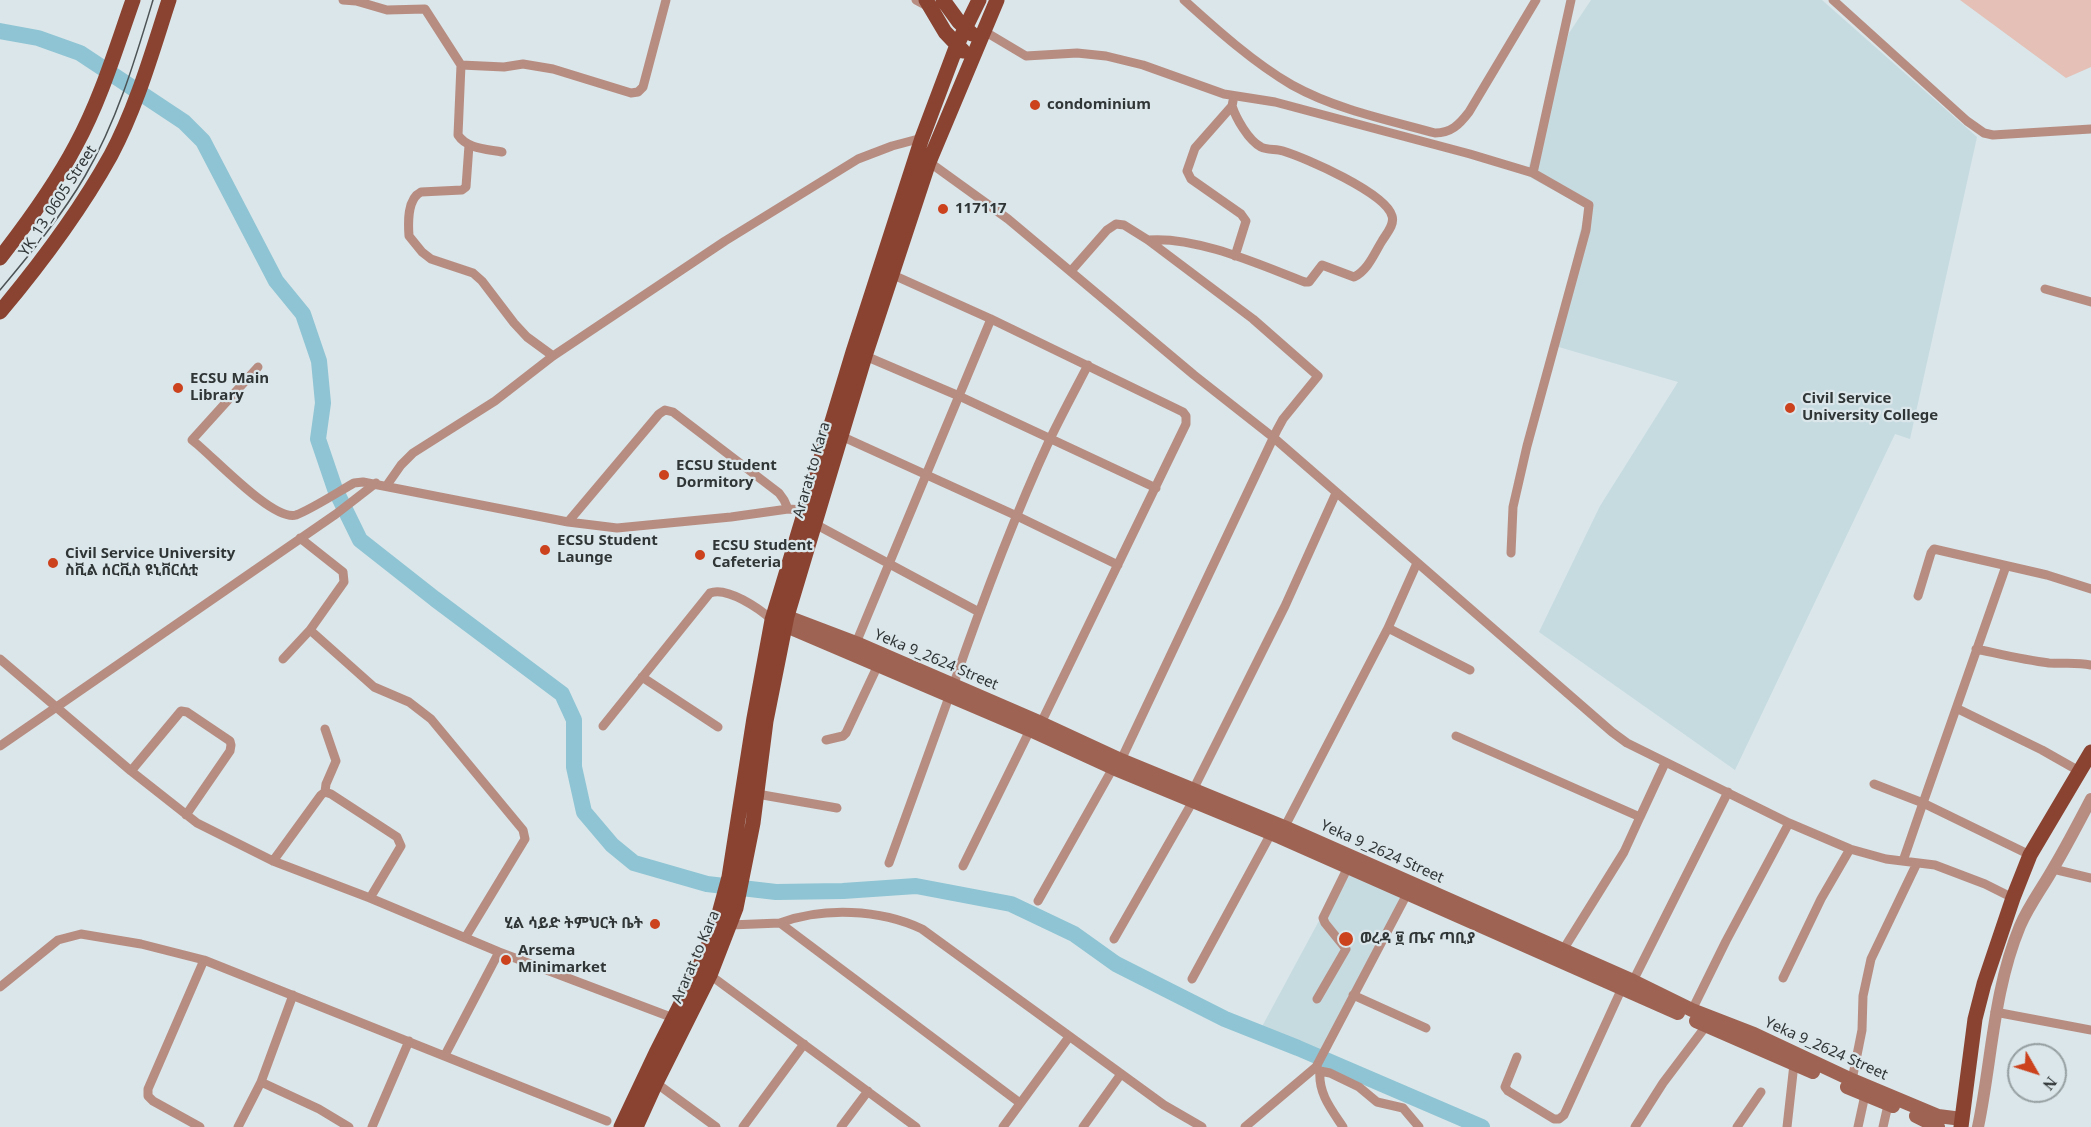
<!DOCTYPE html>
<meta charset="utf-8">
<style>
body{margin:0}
#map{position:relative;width:2091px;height:1127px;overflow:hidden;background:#dae6ea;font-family:Georgia,serif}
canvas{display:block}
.north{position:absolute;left:2007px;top:1043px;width:60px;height:60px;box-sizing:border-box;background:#dae6ea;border:2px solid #969fa2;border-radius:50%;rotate:129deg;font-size:16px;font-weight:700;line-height:24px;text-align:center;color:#303536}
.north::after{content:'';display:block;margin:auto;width:21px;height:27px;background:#cb421d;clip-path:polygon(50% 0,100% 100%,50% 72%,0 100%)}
</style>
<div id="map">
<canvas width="2091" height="1127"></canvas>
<div class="north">N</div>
</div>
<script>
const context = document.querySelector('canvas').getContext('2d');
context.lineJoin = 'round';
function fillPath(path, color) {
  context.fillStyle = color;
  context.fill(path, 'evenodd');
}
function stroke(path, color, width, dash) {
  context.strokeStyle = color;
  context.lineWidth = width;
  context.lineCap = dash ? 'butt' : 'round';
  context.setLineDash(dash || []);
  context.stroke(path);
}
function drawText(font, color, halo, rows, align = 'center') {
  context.font = font + ' Georgia,"Noto Sans Ethiopic",serif';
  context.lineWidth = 4.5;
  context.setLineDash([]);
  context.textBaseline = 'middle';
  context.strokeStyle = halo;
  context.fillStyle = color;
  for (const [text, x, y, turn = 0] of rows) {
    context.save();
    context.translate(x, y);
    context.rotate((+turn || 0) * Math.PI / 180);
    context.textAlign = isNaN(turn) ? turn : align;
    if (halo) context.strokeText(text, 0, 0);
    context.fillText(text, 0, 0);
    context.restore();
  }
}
fillPath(new Path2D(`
 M 1591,0 L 1822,0 L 1977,137 L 1910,439 L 1895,434 L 1735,770 L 1539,632 L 1600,506 L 1678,382 L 1552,345 L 1586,208 L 1526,175 L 1569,33 Z
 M 1348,867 L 1407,894 L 1320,1060 L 1258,1034 Z`), '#c6dbe0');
fillPath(new Path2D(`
 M 1960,0 L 2091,0 L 2091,67 L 2066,78 Z`), '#e4c0b6');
stroke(new Path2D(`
 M 0,31 L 38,38 L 80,53 L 184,122 L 203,141 L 276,281 L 303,314 L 319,361 L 323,403 L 318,439 L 335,489 L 360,540 L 435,599 L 562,694 L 574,720 L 574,767 L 584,812 L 612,845 L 634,863 L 707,884 L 776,892 L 843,891 L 916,886 L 1011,904 L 1074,934 L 1116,964 L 1225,1019 L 1298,1048 L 1482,1127`), '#8ec4d3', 16);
stroke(new Path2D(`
 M 343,0 L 356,1 L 387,10 L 425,9 L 461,65 L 504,67 L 523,64 L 553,69 L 631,93 L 638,92 L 643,87 L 666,0
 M 916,0 L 929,7
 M 1184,0 C 1216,29 1254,63 1292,85 C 1335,109 1387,120 1435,133 C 1451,133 1459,125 1469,112 L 1536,0
 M 1833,0 L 1967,121 L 1984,133 L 1993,135 L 2091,129
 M 984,31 L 1026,56 L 1077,53 L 1106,56 L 1143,65 L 1224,94 L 1275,102 L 1470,154 L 1533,173 L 1589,205 L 1586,230 L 1527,446 L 1513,507 L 1511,553
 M 461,65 L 458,135 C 467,149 487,149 502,152
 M 1233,101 L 1232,106 L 1195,148 L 1187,171 L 1191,179 L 1241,214 L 1246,221 L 1235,256
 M 469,145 L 466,187 L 462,190 L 421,192 C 407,199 408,222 409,236 L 422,252 L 431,259 L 473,273 L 482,281 L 514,323 L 527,337 L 553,356
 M 929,162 L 1008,219 L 1194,375 L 1274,438 L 1612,732 L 1627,743 L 1789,823 L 1850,849 L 1886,859 L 1935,865 L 1985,884 L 2013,898
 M 1533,173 L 1571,0
 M 1148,240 C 1197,236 1260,265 1305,282 L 1309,282 L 1322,265 L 1354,277 C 1368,270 1374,254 1382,241 C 1386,234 1395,225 1392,216 C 1386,193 1306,158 1283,151 C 1276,149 1267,150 1261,147 C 1248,140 1236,118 1232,106
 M 1071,271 L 1107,230 L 1116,224 L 1124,225 L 1148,240 L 1253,319 L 1318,376 L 1283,419 L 1277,430 L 1121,760
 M 891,274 L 991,319 L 1183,412 L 1186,416 L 1186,424 L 1041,723
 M 2045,289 L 2091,302
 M 863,355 L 959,396 L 1156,488
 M 258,367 L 192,440 C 212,455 273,522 296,515 C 312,509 338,492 354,483 L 363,482 L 568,522 L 617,528 L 731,517 L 788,509 L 804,510
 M 841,436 L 1017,516 L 1118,565
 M 387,485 L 401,465 L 413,453 L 495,401 L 553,356 L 725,241 L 858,159 L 892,146 L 922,138
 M 568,522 L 659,414 L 665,410 L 673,412 L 779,493 L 784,500 L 788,509
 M 815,524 L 979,612
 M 300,538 L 343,572 L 344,582 L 310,630 L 374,687 L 409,702 L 431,719 L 523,830 L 525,839 L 465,938
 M 2006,566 L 1923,803 L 2030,855
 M 1918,596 L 1931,553 L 1934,549 L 2047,575 L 2091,589
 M 1388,628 L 1470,670
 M 856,643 L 991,319
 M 1976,649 C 2000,654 2024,660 2049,663 C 2064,664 2077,662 2091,665
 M 0,659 L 131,771 L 197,823 L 273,861 L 370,898 L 499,952 L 676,1019
 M 283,659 L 310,630
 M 642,677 L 718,727
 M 953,686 C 982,602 1013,519 1050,439 C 1062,414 1075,390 1088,365
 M 1958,709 L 2042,750 L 2079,771
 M 603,726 L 710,593 C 727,586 760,609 772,620
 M 1456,736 L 1640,817 L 1665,763
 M 826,740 L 843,736 L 846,733 L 878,665
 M 0,746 L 336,514 L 376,483
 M 131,771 L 181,711 L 187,712 L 230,741 L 231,745 L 230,751 L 186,815
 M 1874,784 L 1923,803 L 1903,861
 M 1193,790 L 1285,606 L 1336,493
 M 325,792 L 326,784 L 336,761 L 325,729
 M 757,794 L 837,808
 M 1282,832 L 1388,628 L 1417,563
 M 273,861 L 321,795 L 325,792 L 331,794 L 397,837 L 401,846 L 370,898
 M 889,863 L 949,697
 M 963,866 L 1030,730
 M 2053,869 L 2091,878
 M 1038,901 L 1113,768
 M 780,923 C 823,907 880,909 922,929 L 1164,1105 L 1202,1127
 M 730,925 L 780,923 L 1020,1103
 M 1114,939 L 1193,801
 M 1563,950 L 1624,852 L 1640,817
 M 710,975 L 916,1127
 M 1783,978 L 1821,899 L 1850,849
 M 1192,979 L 1274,828
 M 1633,981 L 1728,792
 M 0,987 L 58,940 L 81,934 L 141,944 L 204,960 L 607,1121
 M 1353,995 L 1426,1028
 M 1317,999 L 1346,949 L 1325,923 L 1323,918 L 1348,867
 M 1692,1010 L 1726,941 L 1789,823
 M 1995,1012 L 2091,1030
 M 445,1055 L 499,952
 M 1517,1057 L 1505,1087 L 1508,1091 L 1554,1119 L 1559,1119 L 1564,1115 L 1622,988
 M 1316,1067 L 1320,1071 L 1330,1073 L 1359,1087 L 1377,1102 L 1403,1108 L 1419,1127
 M 1320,1071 C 1318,1093 1331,1109 1343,1127
 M 1852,1080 L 1862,1030 L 1863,996 L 1871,959 L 1917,863
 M 261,1082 L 319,1109 L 349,1127
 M 656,1083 L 716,1127
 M 200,1127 L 153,1101 L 148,1096 L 148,1089 L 204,960
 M 238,1127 L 261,1082 L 293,995
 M 372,1127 L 409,1041
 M 743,1127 L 804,1044
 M 841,1127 L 868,1091
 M 1003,1127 L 1069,1037
 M 1083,1127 L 1121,1074
 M 1245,1127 L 1316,1067 L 1407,894
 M 1635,1127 L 1663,1083 L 1706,1026
 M 1737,1127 L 1761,1092
 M 1787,1127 L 1794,1064
 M 1858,1127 L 1865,1095
 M 1883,1127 L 1888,1105`), '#b78d82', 9);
stroke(new Path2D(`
 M 1978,1127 C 1992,1060 1993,991 2020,926 C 2029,905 2043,887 2054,867 C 2067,845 2079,822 2091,799`), '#b78d82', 12);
stroke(new Path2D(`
 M 777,613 L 856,643 L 1041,723 L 1121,760 L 1284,827 L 1633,981 L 1692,1010 L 1754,1034 L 1852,1080 L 1938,1116 L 1962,1119
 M 777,622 L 1030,730 L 1113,768 L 1280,837 L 1678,1013
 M 1696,1021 L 1813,1072
 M 1847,1087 L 1893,1106
 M 1916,1116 L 1938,1127`), '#9e6353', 14);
stroke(new Path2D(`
 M 926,0 L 945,32 L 963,51
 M 943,0 L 959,22 L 972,34
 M 0,258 C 28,222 55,185 76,145 C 101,99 116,48 133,0
 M 0,312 C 41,263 80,211 111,155 C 137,106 152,52 169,0
 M 621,1127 L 656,1053 L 697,972 L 714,932 L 729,877 L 754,718 L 772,620 L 853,352 L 922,138 L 957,45 L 979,0
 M 636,1127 L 656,1083 L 710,975 L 736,908 L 753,823 L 766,721 L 787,616 L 865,356 L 929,162 L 997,0
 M 1961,1127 L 1975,1019 L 1984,984 L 2013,898 L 2030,855 L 2091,752`), '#8a4331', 15);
stroke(new Path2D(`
 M 0,290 C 30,254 61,217 85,176 C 117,121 135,60 153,0`), '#4d5355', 1.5);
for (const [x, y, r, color] of [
 [1035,105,6,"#cb421d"],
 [943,209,6,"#cb421d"],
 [178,388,6,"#cb421d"],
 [1790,408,6,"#cb421d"],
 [664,475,6,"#cb421d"],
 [545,550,6,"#cb421d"],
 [700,555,6,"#cb421d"],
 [53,563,6,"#cb421d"],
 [655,924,6,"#cb421d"],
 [1346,939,8,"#cb421d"],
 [506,960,6,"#cb421d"]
]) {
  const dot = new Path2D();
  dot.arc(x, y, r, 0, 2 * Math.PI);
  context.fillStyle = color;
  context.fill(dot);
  stroke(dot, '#dae6ea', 2);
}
drawText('bold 15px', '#303536', '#dae6ea', [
 ["condominium",1047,105],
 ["117117",955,209],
 ["ECSU Main",190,379],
 ["Library",190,396],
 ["Civil Service",1802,399],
 ["University College",1802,416],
 ["ECSU Student",676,466],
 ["Dormitory",676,483],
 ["ECSU Student",557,541],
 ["Launge",557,558],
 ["ECSU Student",712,546],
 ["Cafeteria",712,563],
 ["Civil Service University",65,554],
 ["ስቪል ሰርቪስ ዩኒቨርሲቲ",65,571],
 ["ሂል ሳይድ ትምህርት ቤት",643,924,"right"],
 ["ወረዳ ፱ ጤና ጣቢያ",1360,939],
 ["Arsema",518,951],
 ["Minimarket",518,968]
], 'left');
drawText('15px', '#303536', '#dae6ea', [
 ["YK_13_0605 Street",58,201,-57],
 ["Ararat to Kara",812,470,-74],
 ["Yeka 9_2624 Street",936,660,23],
 ["Yeka 9_2624 Street",1382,852,24],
 ["Ararat to Kara",696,957,-67],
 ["Yeka 9_2624 Street",1826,1049,24]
]);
</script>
